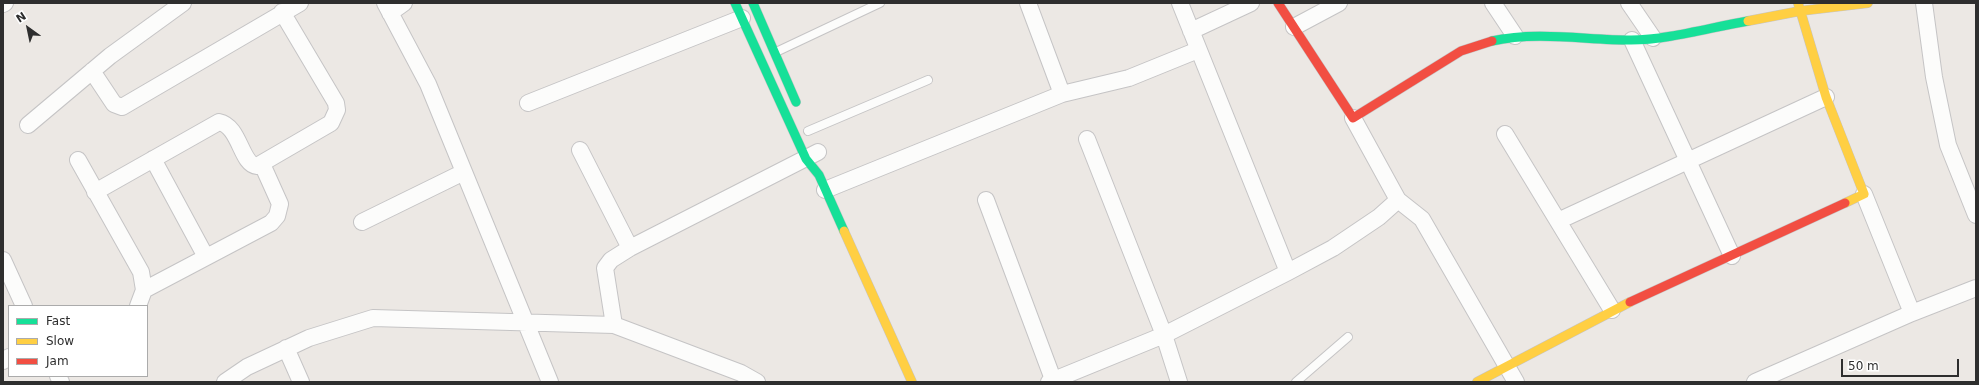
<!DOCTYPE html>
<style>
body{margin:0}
#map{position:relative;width:1979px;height:385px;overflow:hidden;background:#ece8e4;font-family:"DejaVu Sans",sans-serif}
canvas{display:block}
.frame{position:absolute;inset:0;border:4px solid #2e2e2e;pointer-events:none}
.legend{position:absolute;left:8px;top:305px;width:140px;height:72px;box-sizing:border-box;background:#fff;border:1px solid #ababab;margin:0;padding:5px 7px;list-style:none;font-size:12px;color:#2e2e2e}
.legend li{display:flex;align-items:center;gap:8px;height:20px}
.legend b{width:20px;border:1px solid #ababab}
.north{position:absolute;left:8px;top:8px;width:40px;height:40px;-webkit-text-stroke:3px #fff;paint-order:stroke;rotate:327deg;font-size:11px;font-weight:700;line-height:16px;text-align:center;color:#2e2e2e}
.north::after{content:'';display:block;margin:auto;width:14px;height:18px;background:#2e2e2e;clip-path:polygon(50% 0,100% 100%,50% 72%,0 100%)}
.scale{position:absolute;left:1841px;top:359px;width:118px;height:18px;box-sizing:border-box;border:2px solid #2e2e2e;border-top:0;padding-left:5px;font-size:12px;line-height:14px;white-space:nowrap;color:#2e2e2e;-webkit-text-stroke:3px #fff;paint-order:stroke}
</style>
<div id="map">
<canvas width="1979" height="385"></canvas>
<div class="frame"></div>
<ul class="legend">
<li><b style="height:5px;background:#16e098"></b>Fast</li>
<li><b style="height:5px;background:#ffcf43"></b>Slow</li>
<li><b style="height:5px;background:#f24e42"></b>Jam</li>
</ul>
<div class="north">N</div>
<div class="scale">50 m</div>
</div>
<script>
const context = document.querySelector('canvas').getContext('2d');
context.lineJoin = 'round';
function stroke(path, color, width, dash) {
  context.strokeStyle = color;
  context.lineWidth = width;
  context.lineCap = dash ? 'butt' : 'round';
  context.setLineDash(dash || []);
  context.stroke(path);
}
const lane = new Path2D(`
 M 776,52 L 880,3
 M 808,131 L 928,80
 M 1296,382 L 1348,337`);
const street = new Path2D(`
 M 385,3 L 428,84 L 550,382
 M 1028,3 L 1062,94
 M 1180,3 L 1288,272
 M 1493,3 L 1515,36
 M 1629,3 L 1653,38
 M 1924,3 L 1934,77 L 1948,145 L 1976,215
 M 3,4 L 5,3
 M 390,13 L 404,3
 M 1294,27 L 1339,3
 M 1191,31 L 1251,3
 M 1632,40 L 1732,256
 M 92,71 L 114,104 L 122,107 L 300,3
 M 528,103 L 742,18
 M 28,125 L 110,56 L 183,3
 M 1505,134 L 1612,310
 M 1087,139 L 1164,335 L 1179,382
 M 580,150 L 630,248
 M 153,159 L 206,257
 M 78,160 L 141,272 L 144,290 L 138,306
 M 825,190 L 1062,94 L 1129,78 L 1198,50
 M 95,192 L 219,122 C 240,126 241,165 257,166 L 331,123 L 337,110 L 336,103 L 282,12
 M 1864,194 L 1912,313
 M 986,200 L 1054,382
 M 1398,200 L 1422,219 L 1516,382
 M 1558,221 L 1826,97
 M 362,222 L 464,172
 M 3,260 L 24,306
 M 144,290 L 271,223 L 277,216 L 280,204 L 262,164
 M 614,325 L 605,268 L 611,260 L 630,248 L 818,152
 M 286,348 L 301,382
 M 3,361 L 9,357
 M 58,376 L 61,382
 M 225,382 L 247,367 L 309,338 L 373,318 L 614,325 L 741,373 L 757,382
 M 1049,382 L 1164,335 L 1288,272 L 1333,248 L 1379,217 L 1398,200 L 1353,118
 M 1755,382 L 1912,313 L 1976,288`);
const fast = new Path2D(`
 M 735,3 L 806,159 L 819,175 L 844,231
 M 753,3 L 796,102
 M 1492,41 C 1538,31 1585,40 1631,40 C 1667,40 1712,27 1748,21`);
const slow = new Path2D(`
 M 1798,3 L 1826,97 L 1864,194 L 1845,203
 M 1748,21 L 1800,11 L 1868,3
 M 844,231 L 912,382
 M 1477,382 L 1630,302`);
const jam = new Path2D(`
 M 1278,3 L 1353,118 L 1461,51 L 1492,41
 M 1630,302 L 1845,203`);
stroke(lane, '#c5c4c5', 10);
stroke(street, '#c5c4c5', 18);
stroke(fast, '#c5c4c5', 10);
stroke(slow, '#c5c4c5', 10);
stroke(jam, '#c5c4c5', 10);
stroke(lane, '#fcfcfb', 8);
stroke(street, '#fcfcfb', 16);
stroke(fast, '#16e098', 9);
stroke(slow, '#ffcf43', 9);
stroke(jam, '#f24e42', 9);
</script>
